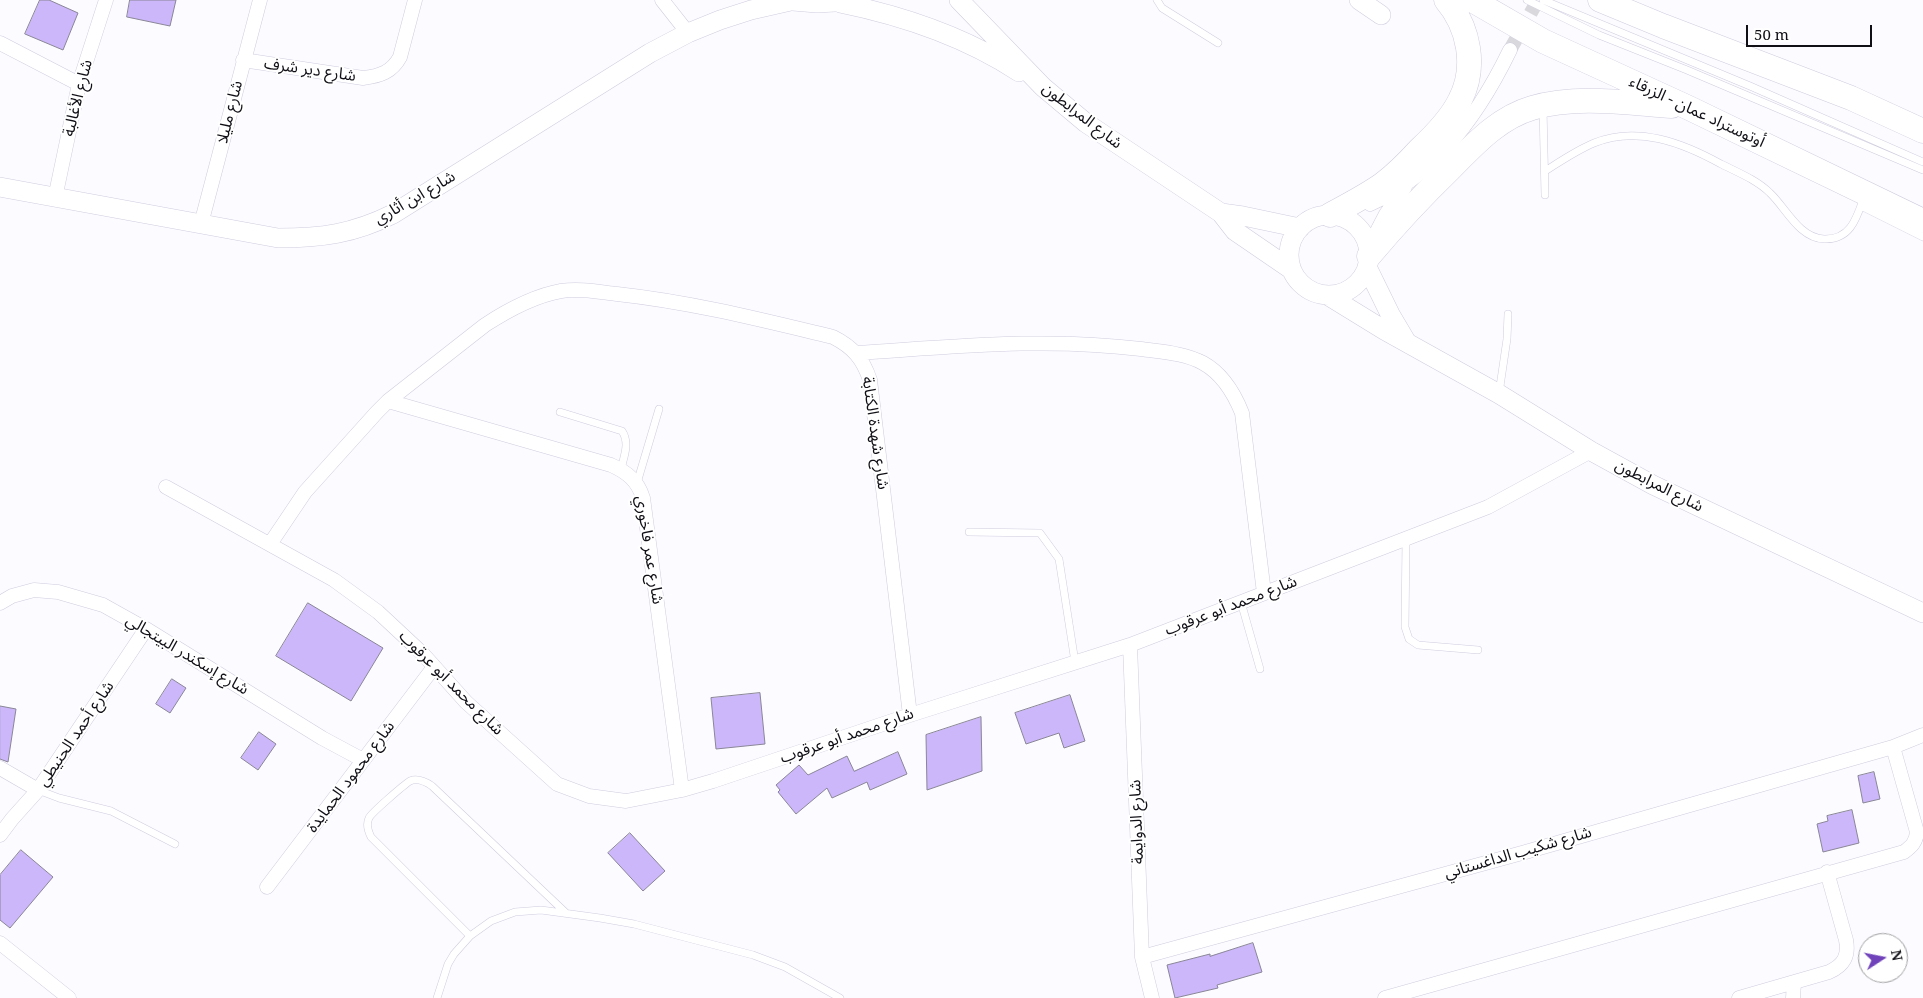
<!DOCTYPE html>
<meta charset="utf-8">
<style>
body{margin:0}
#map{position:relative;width:1923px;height:998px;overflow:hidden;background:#fcfbff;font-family:"Noto Serif",serif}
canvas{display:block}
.north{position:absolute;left:1858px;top:933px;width:50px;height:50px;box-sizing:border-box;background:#fff;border:1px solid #9f9fa1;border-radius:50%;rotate:79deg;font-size:14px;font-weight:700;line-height:20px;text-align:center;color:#100f15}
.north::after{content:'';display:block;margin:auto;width:18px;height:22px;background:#7143bb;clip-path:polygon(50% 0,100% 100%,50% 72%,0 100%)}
.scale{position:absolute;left:1746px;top:25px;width:126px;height:22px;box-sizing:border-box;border:2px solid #100f15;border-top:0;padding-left:6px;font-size:15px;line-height:18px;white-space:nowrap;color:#100f15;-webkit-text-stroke:4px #fff;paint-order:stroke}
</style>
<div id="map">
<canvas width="1923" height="998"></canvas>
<div class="north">N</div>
<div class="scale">50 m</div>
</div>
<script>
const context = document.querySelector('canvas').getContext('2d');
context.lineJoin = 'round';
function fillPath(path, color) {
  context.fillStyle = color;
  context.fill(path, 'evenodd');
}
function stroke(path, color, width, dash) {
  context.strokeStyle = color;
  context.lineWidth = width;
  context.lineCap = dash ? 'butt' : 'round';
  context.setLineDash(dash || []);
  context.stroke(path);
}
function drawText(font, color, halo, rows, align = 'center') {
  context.font = font + ' "Noto Serif","Noto Sans Arabic",serif';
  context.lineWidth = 4;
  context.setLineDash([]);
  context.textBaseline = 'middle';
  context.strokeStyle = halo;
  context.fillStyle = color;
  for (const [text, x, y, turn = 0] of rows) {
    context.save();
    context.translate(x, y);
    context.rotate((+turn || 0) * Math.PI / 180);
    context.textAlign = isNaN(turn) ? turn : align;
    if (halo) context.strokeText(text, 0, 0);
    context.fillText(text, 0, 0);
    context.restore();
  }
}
const building = new Path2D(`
 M 40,0 L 49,0 L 78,13 L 63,50 L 25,34 Z
 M 130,0 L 176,0 L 170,26 L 127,17 Z
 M 308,603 L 383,648 L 351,701 L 276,656 Z
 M 172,679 L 186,688 L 170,713 L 156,704 Z
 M 760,693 L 765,744 L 716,749 L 711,698 Z
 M 1070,695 L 1085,741 L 1064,748 L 1059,733 L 1026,744 L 1015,713 Z
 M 0,706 L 16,709 L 8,762 L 0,759 Z
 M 981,717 L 982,771 L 927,790 L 926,735 Z
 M 259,732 L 276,744 L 258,770 L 241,758 Z
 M 898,752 L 907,774 L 870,790 L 867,782 L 832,798 L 827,788 L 796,814 L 778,792 L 780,790 L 776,785 L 799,765 L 808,775 L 847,756 L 854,771 Z
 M 1874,772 L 1880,799 L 1863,803 L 1858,776 Z
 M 1852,810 L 1859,843 L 1823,852 L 1817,824 L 1828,821 L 1827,816 Z
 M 630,833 L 665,871 L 643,891 L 608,853 Z
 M 21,850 L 53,877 L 10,928 L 0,920 L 0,875 Z
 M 1253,943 L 1262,972 L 1217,985 L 1218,988 L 1175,998 L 1167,965 L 1210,954 L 1210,956 Z`);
fillPath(building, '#cbb7fa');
stroke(building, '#8a8697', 1);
stroke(new Path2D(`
 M 1510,50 L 1538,0`), '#d9d8dc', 14, [14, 7]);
const lane = new Path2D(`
 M 1157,0 L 1162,8 L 1218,43
 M 1527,0 L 1599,35 L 1687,70 L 1923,170
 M 1543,0 L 1750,86 L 1923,162
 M 1543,108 L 1545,195
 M 1545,171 C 1561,161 1577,150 1594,143 C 1637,125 1683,143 1721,164 C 1737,172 1757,180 1770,193 C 1786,208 1799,238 1824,239 C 1851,240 1857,217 1864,197
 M 1861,206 L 1923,237
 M 1499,393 L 1507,339 L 1508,314
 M 560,412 L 622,431 C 630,443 624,456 621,469
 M 637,483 L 659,409
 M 969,532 L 1040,533 L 1059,559 L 1075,662
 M 1406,540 L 1405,627 L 1409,639 L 1418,645 L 1478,650
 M 1241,602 L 1260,669
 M 38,790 L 59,798 L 111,811 L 175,844
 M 470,936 L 371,837 C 368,831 366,824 369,818 C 371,813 405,784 410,781 C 417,778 426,782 432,786 L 566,913
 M 437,998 L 448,964 L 454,954 L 470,936 L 491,921 L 515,912 L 541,910 L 600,918 L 634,924 L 753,955 L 785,967 L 840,998`);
const street = new Path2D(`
 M 662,0 L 688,33
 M 0,43 L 79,84
 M 243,60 L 363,78 C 380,76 392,72 400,57 L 415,0
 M 55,198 L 79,84 L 106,0
 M 1370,204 C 1435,176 1480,112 1510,50
 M 201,224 L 260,0
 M 1373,239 L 1386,214 L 1405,187
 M 857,353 C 952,347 1046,337 1141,349 C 1162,352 1184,353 1203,363 C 1223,374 1234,393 1242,413 L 1264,593
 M 388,401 L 611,465 C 627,472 638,481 643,498 L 682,790
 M 166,487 L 334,580 L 378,612 L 422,653 L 466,702 L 557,784 L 589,796 L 626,801 L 682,790 L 713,781 L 910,715 L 1130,645 L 1488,507 L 1591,451
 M 270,544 L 305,492 L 377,412 L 388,401 L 485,325 C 508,310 533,296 561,291 C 579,288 599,292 617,294 C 691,302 762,320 833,337 C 853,347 863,359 870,380 L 910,715
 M 0,603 L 12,596 L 34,590 L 58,592 L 103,605 L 146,629 L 322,738 L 363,760
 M 1130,645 L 1142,957 L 1152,998
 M 0,768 L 38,790
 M 0,835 L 12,819 L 38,790 L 146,629
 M 267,887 L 434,667
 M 0,943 L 69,998
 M 1142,957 L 1522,853 L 1893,747 L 1923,735
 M 1385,998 L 1904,852 C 1912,846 1916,842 1917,832 L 1893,747
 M 1739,998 L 1829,972 C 1844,965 1849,956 1846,940 L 1827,872
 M 1793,998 L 1794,983`);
const secondary = new Path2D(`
 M 959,0 L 1043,87 L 1086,123 L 1221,213 L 1235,231 L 1292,270
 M 1359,0 L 1381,15
 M 793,1 L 817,3 L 852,1
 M 840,3 C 904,16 964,36 1019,72
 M 0,187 L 278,238 C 321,238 353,234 393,214 L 650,53 L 688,33 L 720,20 L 751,10 L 795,0
 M 1221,213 L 1243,216 L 1300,228
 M1289 255a40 40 0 1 1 80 0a40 40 0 1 1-80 0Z
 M 1367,267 L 1390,314 L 1406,341
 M 1327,295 L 1384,330 L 1499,394 L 1591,451 L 1653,485 L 1923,613`);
const highway = new Path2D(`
 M 1472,0 L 1543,41 L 1689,108 L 1923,221
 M 1600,0 L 1663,26 L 1851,98 L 1923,131
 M 1330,215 C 1348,205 1366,196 1383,184 C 1396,174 1408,162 1419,150 C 1434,136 1451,119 1460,100 C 1477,67 1469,27 1446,0
 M 1369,256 C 1395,225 1421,197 1450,169 C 1474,145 1498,118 1532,108 C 1576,95 1627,103 1672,106`);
stroke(lane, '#d0ccde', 8);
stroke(street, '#d0ccde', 15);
stroke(secondary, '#d0ccde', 20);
stroke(highway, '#d0ccde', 25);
stroke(lane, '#fff', 7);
stroke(street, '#fff', 14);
stroke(secondary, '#fff', 19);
stroke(highway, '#fff', 24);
drawText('16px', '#100f15', '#fff', [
 ["شارع دير شرف",310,70,8],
 ["شارع الأغالبة",78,98,-76],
 ["شارع مليلا",230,112,-76],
 ["أوتوستراد عمان - الزرقاء",1697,112,25],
 ["شارع المرابطون",1082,116,38],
 ["شارع ابن أثاري",415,198,-30],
 ["شارع شهدة الكتابة",875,433,82],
 ["شارع المرابطون",1659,486,27],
 ["شارع عمر فاخوري",649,550,81],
 ["شارع محمد أبو عرقوب",1231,606,-21],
 ["شارع إسكندر البيتجالي",187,655,31],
 ["شارع محمد أبو عرقوب",451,683,45],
 ["شارع أحمد الحنيطي",76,734,-56],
 ["شارع محمد أبو عرقوب",847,736,-19],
 ["شارع محمود الحمايدة",351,777,-53],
 ["شارع الدوايمة",1137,822,-92],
 ["شارع شكيب الداغستاني",1518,853,-16]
]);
</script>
